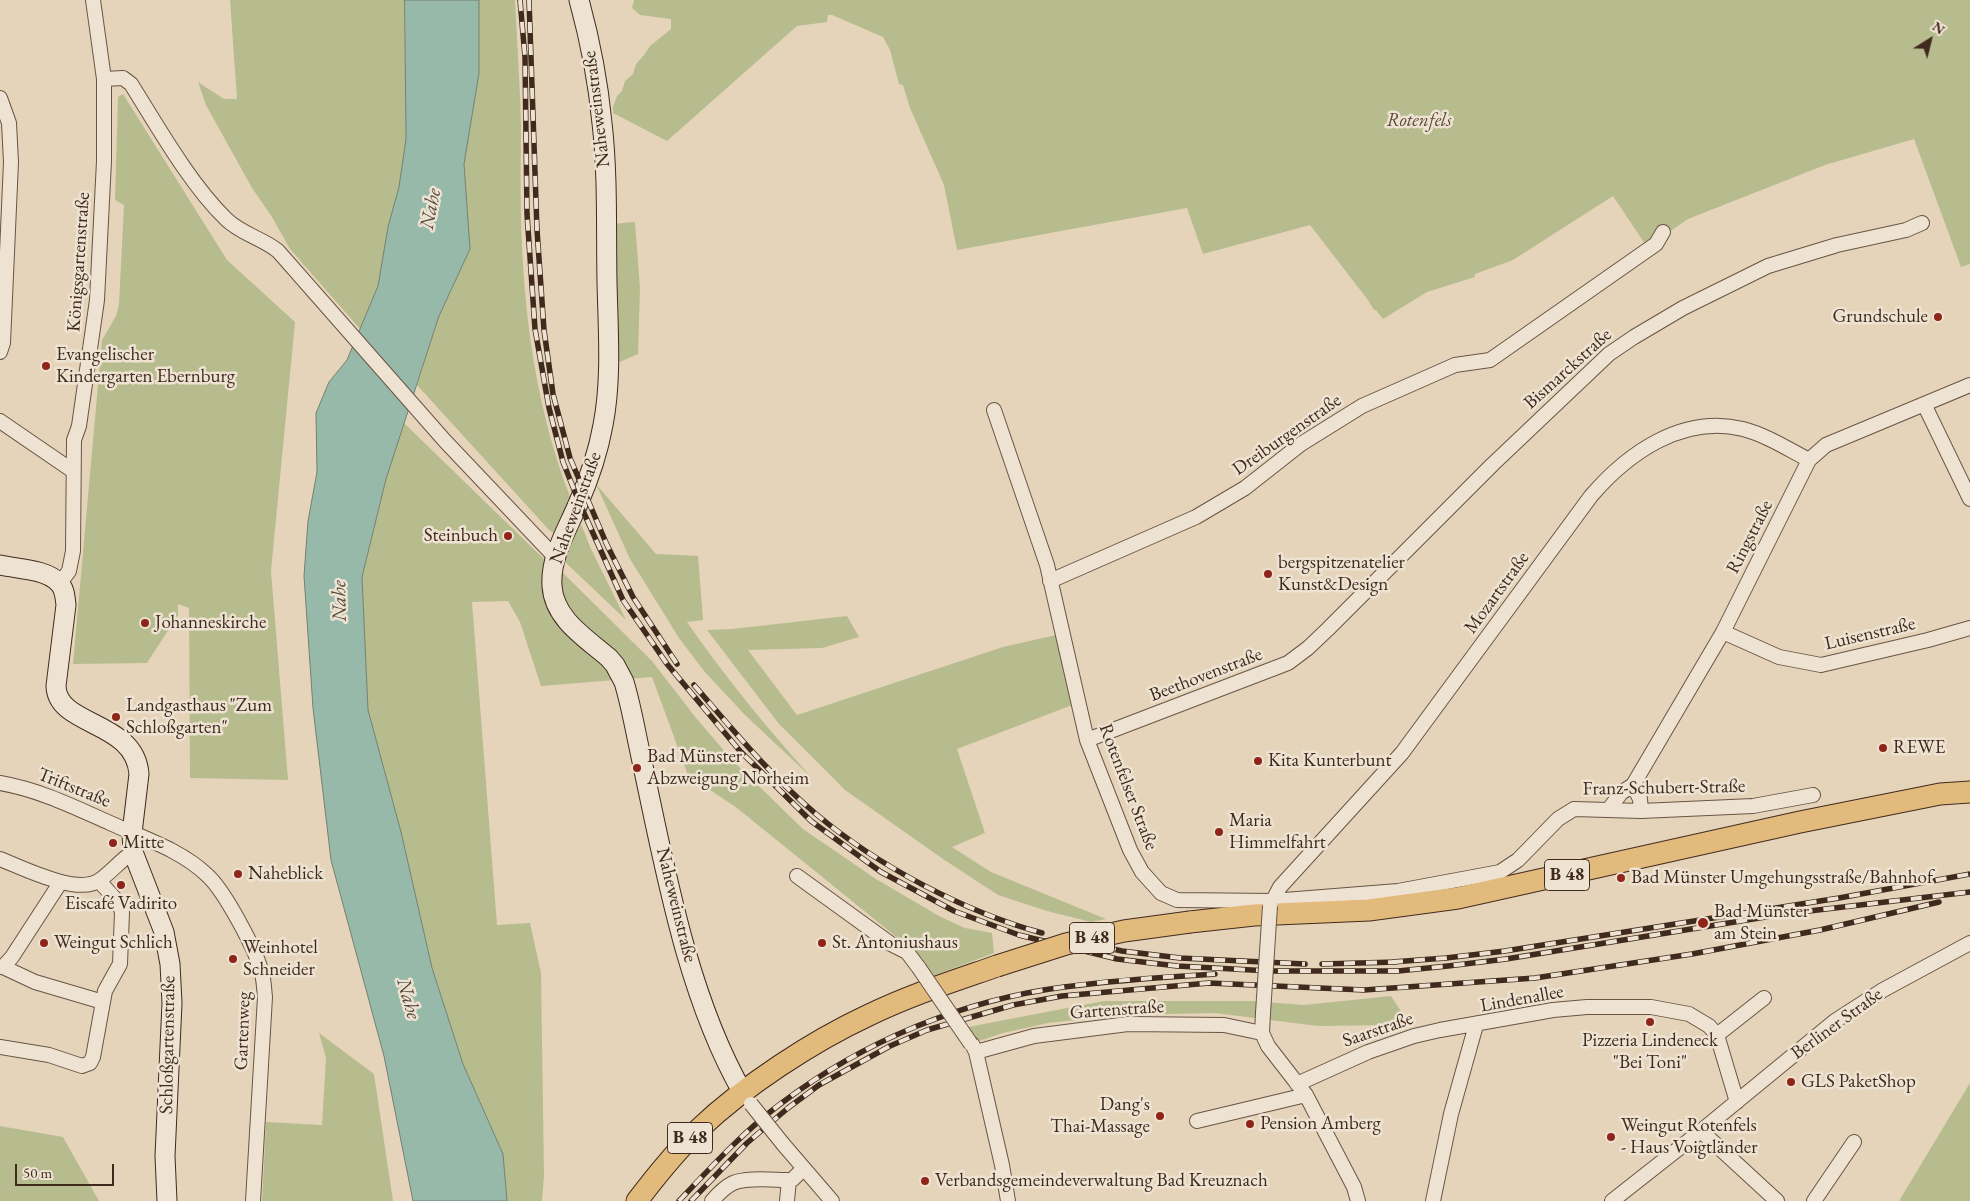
<!DOCTYPE html>
<meta charset="utf-8">
<style>
body{margin:0}
#map{position:relative;width:1970px;height:1201px;overflow:hidden;background:#e5d4b9;font-family:"EB Garamond",serif}
canvas{display:block}
.north{position:absolute;left:1905px;top:15px;width:50px;height:50px;-webkit-text-stroke:4px #eee3d2;paint-order:stroke;rotate:36deg;font-size:14px;font-weight:700;line-height:20px;text-align:center;color:#402a1e}
.north::after{content:'';display:block;margin:auto;width:18px;height:22px;background:#402a1e;clip-path:polygon(50% 0,100% 100%,50% 72%,0 100%)}
.scale{position:absolute;left:15px;top:1164px;width:99px;height:22px;box-sizing:border-box;border:2px solid #402a1e;border-top:0;padding-left:6px;font-size:15px;line-height:18px;white-space:nowrap;color:#402a1e;-webkit-text-stroke:4px #eee3d2;paint-order:stroke}
</style>
<div id="map">
<canvas width="1970" height="1201"></canvas>
<div class="north">N</div>
<div class="scale">50 m</div>
</div>
<script>
const context = document.querySelector('canvas').getContext('2d');
context.lineJoin = 'round';
function fillPath(path, color) {
  context.fillStyle = color;
  context.fill(path, 'evenodd');
}
function stroke(path, color, width, dash) {
  context.strokeStyle = color;
  context.lineWidth = width;
  context.lineCap = dash ? 'butt' : 'round';
  context.setLineDash(dash || []);
  context.stroke(path);
}
function drawText(font, color, halo, rows, align = 'center') {
  context.font = font + ' "EB Garamond",serif';
  context.lineWidth = 5;
  context.setLineDash([]);
  context.textBaseline = 'middle';
  context.strokeStyle = halo;
  context.fillStyle = color;
  for (const [text, x, y, turn = 0] of rows) {
    context.save();
    context.translate(x, y);
    context.rotate((+turn || 0) * Math.PI / 180);
    context.textAlign = isNaN(turn) ? turn : align;
    if (halo) context.strokeText(text, 0, 0);
    context.fillText(text, 0, 0);
    context.restore();
  }
}
fillPath(new Path2D(`
 M 230,0 L 405,0 L 406,139 L 399,187 L 388,227 L 378,286 L 360,329 L 290,249 L 272,217 L 252,188 L 206,105 L 198,82 L 224,99 L 237,99 Z
 M 479,0 L 515,0 C 517,42 520,84 521,125 C 521,156 520,186 521,216 C 523,312 536,410 571,499 L 556,535 L 549,530 L 417,385 L 439,316 L 470,249 L 464,164 L 479,73 Z
 M 634,0 L 1970,0 L 1970,264 L 1961,267 L 1914,139 L 1825,165 L 1688,219 L 1647,247 L 1613,196 L 1513,260 L 1475,274 L 1475,277 L 1427,292 L 1383,319 L 1376,310 L 1374,310 L 1368,300 L 1310,225 L 1203,254 L 1187,208 L 957,250 L 944,185 L 910,108 L 903,85 L 899,84 L 890,50 L 883,37 L 832,15 L 828,15 L 827,22 L 797,26 L 667,141 L 613,113 L 613,107 L 617,96 L 622,91 L 625,81 L 633,74 L 636,64 L 644,55 L 650,46 L 671,29 L 671,19 L 640,15 L 632,8 Z
 M 123,94 L 227,260 L 295,322 L 271,571 L 288,780 L 190,778 L 189,608 L 178,604 L 178,615 L 147,663 L 73,664 L 102,340 L 116,316 L 119,304 L 124,205 L 115,200 L 118,97 Z
 M 635,222 L 640,289 L 638,354 L 615,364 L 612,224 Z
 M 404,423 L 544,559 L 560,570 L 652,661 L 696,718 L 733,761 L 803,829 L 876,879 L 939,916 L 965,928 L 992,933 L 994,953 L 933,976 L 915,952 L 737,808 L 688,775 L 652,677 L 541,686 L 520,622 L 508,601 L 472,602 L 497,925 L 530,923 L 541,973 L 544,1176 L 542,1201 L 507,1201 L 503,1154 L 463,1064 L 432,968 L 401,832 L 368,710 L 362,577 L 386,479 Z
 M 596,484 L 656,554 L 698,556 L 703,620 L 687,622 C 725,677 767,728 811,777 L 744,714 L 704,671 L 679,638 L 630,559 Z
 M 581,524 L 591,549 L 626,620 L 563,560 Z
 M 847,616 L 859,637 L 822,648 L 748,650 L 797,715 L 1003,647 L 1056,635 L 1075,704 L 957,749 L 985,833 L 952,847 L 991,872 L 1106,919 L 1091,922 L 1047,911 L 998,895 L 943,859 L 845,790 L 779,724 L 707,630 L 732,629 Z
 M 1391,996 L 1406,1019 L 1391,1025 L 1318,1026 L 1215,1013 L 1123,1015 L 1048,1023 L 1003,1033 L 976,1042 L 968,1027 L 1104,1001 L 1252,1001 L 1304,1005 Z
 M 319,1033 L 374,1074 L 393,1201 L 262,1201 L 266,1122 L 322,1125 L 326,1058 Z
 M 1970,1083 L 1970,1201 L 1899,1201 Z
 M 0,1126 L 63,1137 L 99,1201 L 0,1201 Z`), '#b7bc8e');
const water = new Path2D(`
 M 405,0 L 479,0 L 479,73 L 464,164 L 470,249 L 439,316 L 386,479 L 362,577 L 368,710 L 401,832 L 432,968 L 463,1064 L 503,1154 L 507,1201 L 413,1201 L 384,1056 L 331,860 L 313,708 L 304,576 L 308,521 L 317,472 L 316,413 L 329,382 L 347,360 L 378,286 L 388,227 L 399,187 L 406,139 Z`);
fillPath(water, '#97b9a9');
stroke(water, '#748071', 1);
const street = new Path2D(`
 M 104,79 L 123,78 L 131,84 C 158,127 190,184 226,219 C 241,234 262,238 278,251 L 445,441 L 555,557
 M 0,98 L 9,123 L 11,162 L 3,343 L 0,352
 M 1924,404 L 1970,499
 M 994,410 L 1047,565 L 1087,740 L 1130,850 L 1142,872 L 1161,893 L 1177,900 L 1272,901 L 1398,891 L 1500,872 L 1518,860 L 1558,819 L 1574,809 L 1641,811 L 1753,806 L 1813,795
 M 0,421 L 73,471
 M 1050,581 L 1196,517 L 1245,488 L 1301,444 L 1362,406 L 1455,365 L 1490,360 L 1656,244 L 1663,232
 M 60,583 L 69,571 L 73,551 L 74,440 L 79,426 L 97,300 L 104,161 L 104,79 L 93,0
 M 1723,632 L 1779,657 L 1821,665 L 1928,640 L 1970,628
 M 1087,740 L 1288,663 L 1308,648 L 1328,629 L 1493,464 L 1609,354 L 1634,337 L 1683,308 L 1768,266 L 1837,245 L 1906,230 L 1922,223
 M 0,783 C 40,790 74,807 110,823 C 143,838 181,850 207,875 C 224,890 257,951 262,974 C 264,981 264,989 265,997 L 253,1201
 M 1633,785 L 1723,632 L 1809,460 L 1826,445 L 1970,385
 M 1609,809 L 1621,793 L 1633,785 L 1640,799 L 1641,811
 M 0,859 C 23,868 78,896 100,880 C 112,871 121,860 133,852
 M 797,876 L 891,944 L 907,952 L 919,968
 M 1270,906 L 1280,887 L 1402,753 L 1591,496 C 1628,453 1683,414 1743,429 C 1766,435 1788,449 1809,460
 M 0,967 L 3,967 L 12,957 L 60,883
 M 3,967 L 35,982 L 103,1002
 M 1263,1013 L 1262,1033 L 1268,1046 L 1306,1095 L 1354,1187 L 1358,1201
 M 1717,1035 L 1764,998
 M 972,1044 L 976,1052 L 1002,1165 L 1008,1201
 M 0,1047 L 49,1055 L 82,1066 L 90,1063 L 93,1057 L 105,991 L 120,964 L 122,912 L 118,902 L 99,881
 M 976,1052 L 1034,1036 L 1128,1024 L 1224,1025 L 1262,1033
 M 1297,1084 L 1368,1052 L 1414,1036 L 1440,1030 L 1553,1010 L 1587,1007 L 1651,1007 L 1689,1014 L 1709,1026 L 1717,1035 L 1737,1102
 M 1197,1121 L 1306,1095
 M 1701,1131 L 1777,1201
 M 783,1144 L 832,1201
 M 712,1201 C 718,1194 725,1187 733,1183 C 746,1177 774,1180 789,1180 L 793,1179 L 803,1169
 M 787,1201 L 789,1180
 M 1433,1201 L 1451,1114 L 1476,1025
 M 1612,1201 L 1701,1131 L 1835,1021 L 1883,990 L 1970,943
 M 1814,1201 L 1854,1142`);
const secondary = new Path2D(`
 M 579,0 C 590,40 598,81 602,123 C 608,175 606,229 607,282 C 608,329 612,379 603,425 C 598,453 589,479 578,504 C 567,530 550,557 552,586 C 554,619 586,638 609,658 L 615,665 L 624,682 C 631,705 635,729 640,752 C 664,863 686,994 743,1093
 M 0,565 C 18,569 46,569 59,583 C 65,589 65,597 66,605 L 56,686 C 57,727 135,720 139,774 L 132,833 L 133,852 L 164,932 L 170,964 L 172,1003 L 165,1156 L 167,1201`);
const primary = new Path2D(`
 M 1190,922 L 1254,915 L 1369,910 L 1458,898 L 1800,822 L 1940,794 L 1970,792
 M 637,1201 C 656,1176 676,1151 699,1129 C 744,1086 813,1041 869,1015 C 910,995 954,981 997,966`);
stroke(street, '#695445', 16);
stroke(secondary, '#402a1e', 21);
stroke(primary, '#402a1e', 23);
stroke(street, '#eee3d2', 14);
stroke(secondary, '#eee3d2', 19);
stroke(primary, '#e2ba7c', 21);
const rail = new Path2D(`
 M 520,0 L 525,57 L 527,214 L 535,329 L 549,408 L 563,462 L 579,502 L 623,600 L 667,664 L 740,751 L 811,821 L 881,872 L 954,911 L 1019,935 L 1117,959 L 1177,966 L 1270,971 L 1398,971 L 1448,966 L 1506,959 L 1784,914 L 1970,892
 M 529,0 L 537,230 L 544,330 L 553,394 L 570,458 L 607,545 L 633,597 L 677,664
 M 694,685 C 733,730 771,776 816,814 C 878,866 965,912 1042,933
 M 1062,938 L 1122,951 L 1180,958 L 1305,964
 M 1392,962 L 1446,958 L 1505,951 L 1839,898 L 1970,874
 M 1322,964 L 1397,962
 M 679,1201 C 712,1166 745,1130 783,1102 C 864,1041 963,1000 1064,987 C 1114,980 1165,977 1215,974
 M 691,1201 L 747,1143 L 788,1108 L 819,1085 L 890,1046 L 927,1030 L 1013,1005 L 1062,996 L 1209,983 L 1364,990 L 1535,978 L 1692,954 L 1820,930 L 1939,902`);
stroke(rail, '#402a1e', 5.5);
stroke(rail, '#eee3d2', 4, [11]);
const streetBridge = new Path2D(`
 M 919,968 L 971,1044
 M 1263,1013 L 1270,906
 M 751,1104 L 783,1144`);
const primaryBridge = new Path2D(`
 M 997,966 L 1066,944 L 1124,931 L 1190,922`);
stroke(streetBridge, '#695445', 16, []);
stroke(primaryBridge, '#402a1e', 23, []);
stroke(streetBridge, '#eee3d2', 14);
stroke(primaryBridge, '#e2ba7c', 21);
for (const [x, y, r, color] of [
 [1938,317,5,"#8f2418"],
 [46,366,5,"#8f2418"],
 [508,536,5,"#8f2418"],
 [1268,574,5,"#8f2418"],
 [145,623,5,"#8f2418"],
 [116,717,5,"#8f2418"],
 [1883,748,5,"#8f2418"],
 [1258,761,5,"#8f2418"],
 [637,768,5,"#8f2418"],
 [1219,832,5,"#8f2418"],
 [113,843,5,"#8f2418"],
 [238,874,5,"#8f2418"],
 [1621,878,5,"#8f2418"],
 [121,885,5,"#8f2418"],
 [1703,923,6,"#8f2418"],
 [44,943,5,"#8f2418"],
 [822,943,5,"#8f2418"],
 [233,959,5,"#8f2418"],
 [1650,1022,5,"#8f2418"],
 [1791,1082,5,"#8f2418"],
 [1160,1116,5,"#8f2418"],
 [1250,1124,5,"#8f2418"],
 [1611,1137,5,"#8f2418"],
 [925,1181,5,"#8f2418"]
]) {
  const dot = new Path2D();
  dot.arc(x, y, r, 0, 2 * Math.PI);
  context.fillStyle = color;
  context.fill(dot);
  stroke(dot, '#eee3d2', 2);
}
for (const [x, y, w] of [
 [1567,875,45],
 [1092,938,45],
 [690,1138,45]
]) {
  const box = new Path2D();
  box.roundRect(x - w / 2, y - 15.5, w, 31, 4);
  context.fillStyle = '#eee3d2';
  context.fill(box);
  stroke(box, '#402a1e', 1);
}
drawText('bold 18px', '#402a1e', null, [
 ["B 48",1567,875],
 ["B 48",1092,938],
 ["B 48",690,1138]
]);
drawText('19px', '#402a1e', '#eee3d2', [
 ["Naheweinstraße",597,109,-97],
 ["Königsgartenstraße",79,262,-86],
 ["Bismarckstraße",1568,369,-42],
 ["Dreiburgenstraße",1287,435,-35],
 ["Naheweinstraße",576,508,-70],
 ["Ringstraße",1750,537,-63],
 ["Mozartstraße",1497,593,-54],
 ["Luisenstraße",1870,634,-13],
 ["Beethovenstraße",1206,675,-21],
 ["Rotenfelser Straße",1128,787,69],
 ["Triftstraße",74,788,22],
 ["Franz-Schubert-Straße",1664,788,-1],
 ["Naheweinstraße",676,905,76],
 ["Lindenallee",1522,999,-10],
 ["Gartenstraße",1117,1010,-4],
 ["Berliner Straße",1837,1024,-36],
 ["Saarstraße",1378,1030,-19],
 ["Gartenweg",243,1031,-88],
 ["Schloßgartenstraße",168,1045,-89]
]);
drawText('italic 19px', '#584734', '#eee3d2', [
 ["Rotenfels",1419,121]
]);
drawText('19px', '#402a1e', '#eee3d2', [
 ["Grundschule",1928,317,"right"],
 ["Evangelischer",56,355],
 ["Kindergarten Ebernburg",56,377],
 ["Steinbuch",498,536,"right"],
 ["bergspitzenatelier",1278,563],
 ["Kunst&Design",1278,585],
 ["Johanneskirche",155,623],
 ["Landgasthaus \"Zum",126,706],
 ["Schloßgarten\"",126,728],
 ["REWE",1893,748],
 ["Bad Münster",647,757],
 ["Abzweigung Norheim",647,779],
 ["Kita Kunterbunt",1268,761],
 ["Maria",1229,821],
 ["Himmelfahrt",1229,843],
 ["Mitte",123,843],
 ["Naheblick",248,874],
 ["Bad Münster Umgehungsstraße/Bahnhof",1631,878],
 ["Eiscafé Vadirito",121,904,"center"],
 ["Bad Münster",1714,912],
 ["am Stein",1714,934],
 ["Weingut Schlich",54,943],
 ["St. Antoniushaus",832,943],
 ["Weinhotel",243,948],
 ["Schneider",243,970],
 ["Pizzeria Lindeneck",1650,1041,"center"],
 ["\"Bei Toni\"",1650,1063,"center"],
 ["GLS PaketShop",1801,1082],
 ["Dang's",1150,1105,"right"],
 ["Thai-Massage",1150,1127,"right"],
 ["Pension Amberg",1260,1124],
 ["Weingut Rotenfels",1621,1126],
 ["- Haus Voigtländer",1621,1148],
 ["Verbandsgemeindeverwaltung Bad Kreuznach",935,1181]
], 'left');
drawText('italic 20px', '#51473a', '#eee3d2', [
 ["Nahe",431,209,-79],
 ["Nahe",340,601,-91],
 ["Nahe",408,999,74]
]);
</script>
